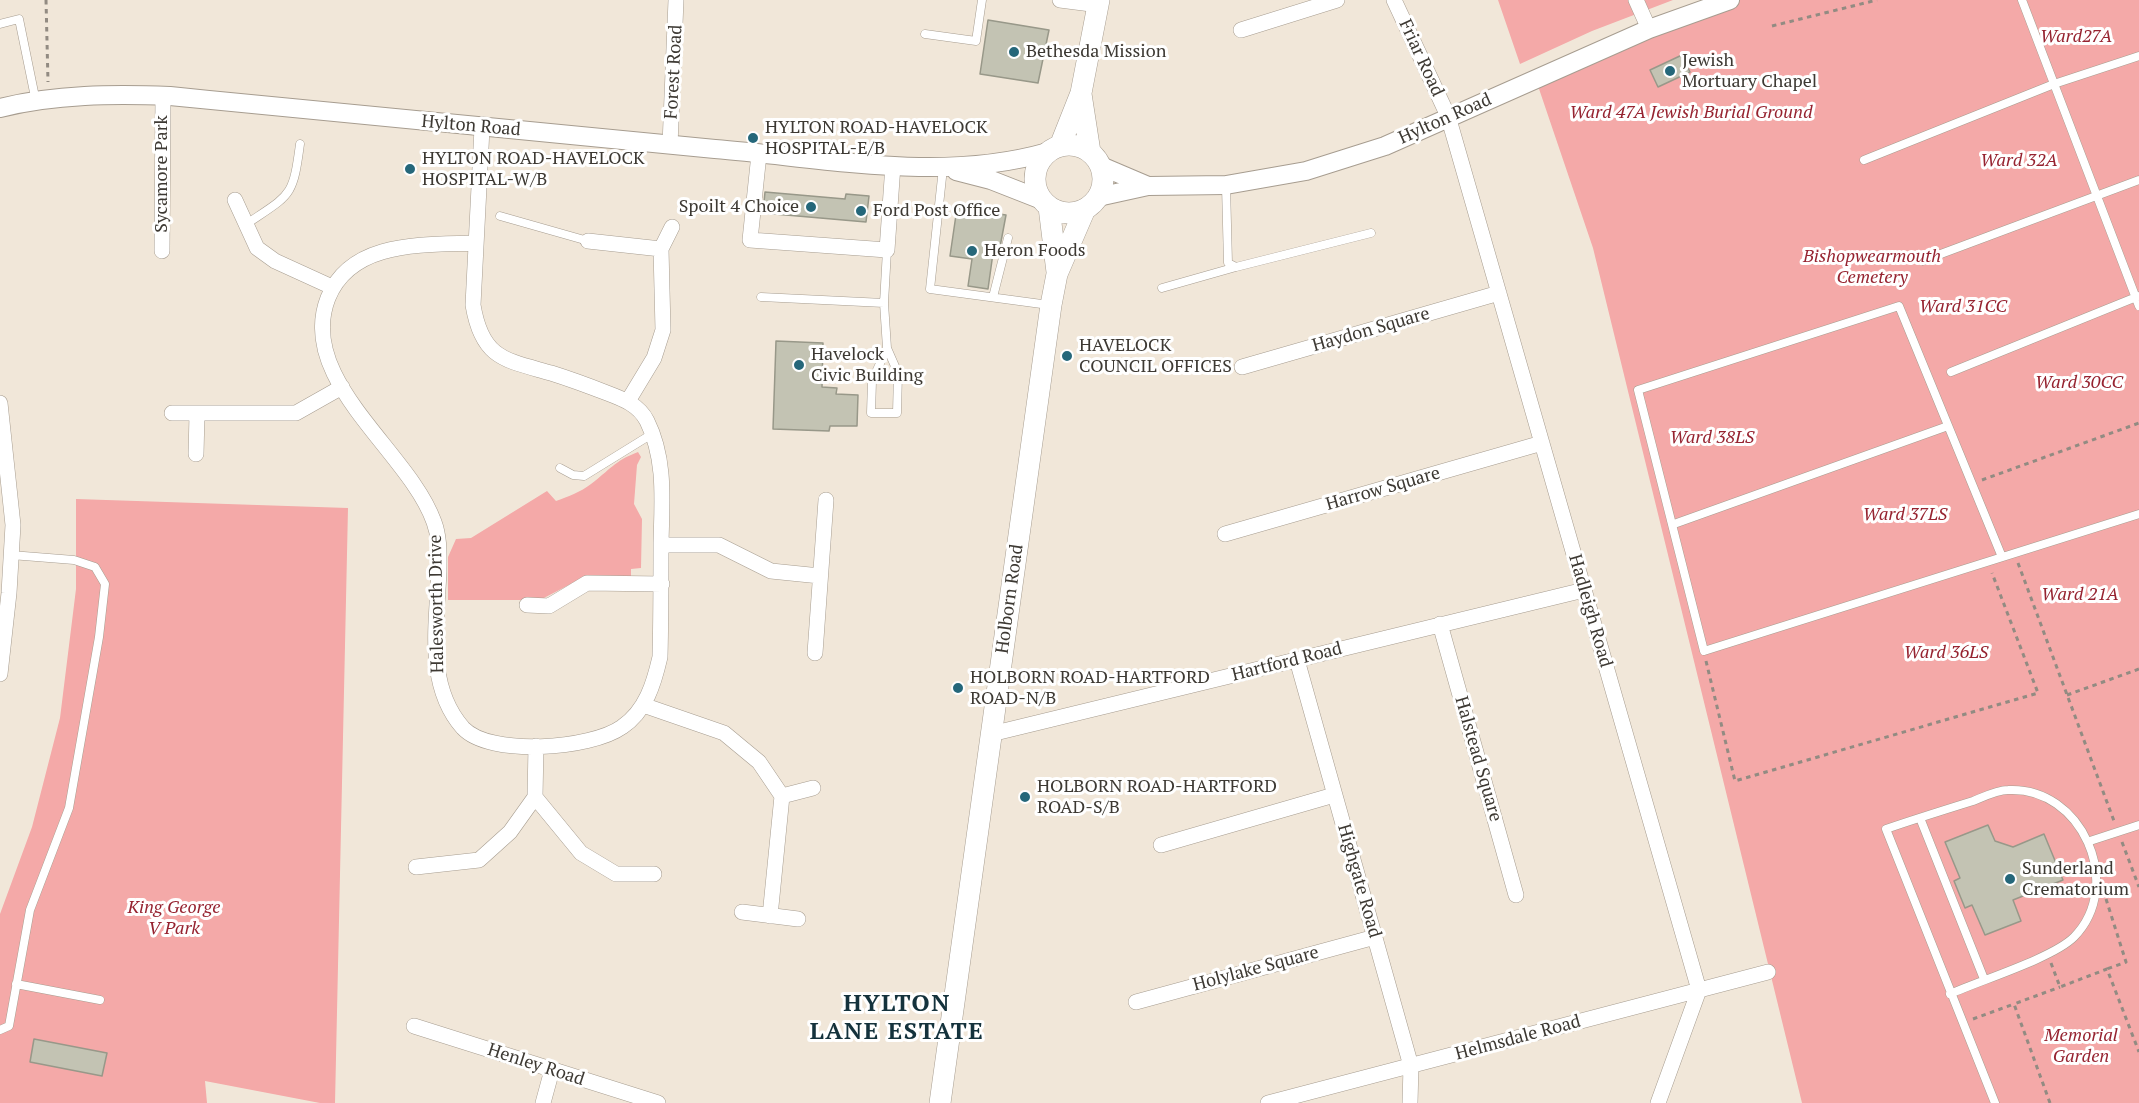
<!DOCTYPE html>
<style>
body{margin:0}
canvas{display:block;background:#f1e7d9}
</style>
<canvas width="2139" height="1103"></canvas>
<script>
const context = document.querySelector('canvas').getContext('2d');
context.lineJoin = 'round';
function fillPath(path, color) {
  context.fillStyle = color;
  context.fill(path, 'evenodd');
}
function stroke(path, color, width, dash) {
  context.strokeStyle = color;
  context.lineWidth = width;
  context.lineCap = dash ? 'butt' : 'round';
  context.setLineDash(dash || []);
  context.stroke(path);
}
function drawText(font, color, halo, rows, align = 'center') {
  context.font = font + ' "PT Serif",serif';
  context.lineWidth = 6;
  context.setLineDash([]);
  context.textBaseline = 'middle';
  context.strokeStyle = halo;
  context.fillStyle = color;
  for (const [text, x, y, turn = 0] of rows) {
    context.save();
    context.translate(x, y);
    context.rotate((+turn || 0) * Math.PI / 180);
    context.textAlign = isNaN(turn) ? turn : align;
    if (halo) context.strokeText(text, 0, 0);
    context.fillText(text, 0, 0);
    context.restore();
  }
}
fillPath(new Path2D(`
 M 1498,0 L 1673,0 L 1592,31 L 1520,64 Z
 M 1730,0 L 2139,0 L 2139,1103 L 1802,1103 L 1593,248 L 1536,80 Z
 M 638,452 L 641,457 L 637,465 L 634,504 L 642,519 L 641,568 L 631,569 L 631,579 L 586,576 L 540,600 L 448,600 L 448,557 L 456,539 L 471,538 L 547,491 L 556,501 C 567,497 581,492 591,484 C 610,470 614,461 638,452 Z
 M 76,499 L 348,508 L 335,1103 L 320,1103 L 205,1081 L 207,1103 L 0,1103 L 0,914 L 32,827 L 60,718 L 76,589 Z`), '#f4a9a8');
const building = new Path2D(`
 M 988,20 L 1049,30 L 1038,83 L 980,74 Z
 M 1682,55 L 1690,72 L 1658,87 L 1650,70 Z
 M 765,192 L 845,199 L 846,194 L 869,196 L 866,222 L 763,213 Z
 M 957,208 L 1006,215 L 1000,247 L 994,246 L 988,289 L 968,286 L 972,259 L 950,256 Z
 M 776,341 L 823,343 L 822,387 L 837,388 L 836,394 L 858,395 L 857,426 L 830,426 L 829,431 L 773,429 Z
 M 1988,825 L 1995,841 L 2013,847 L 2044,834 L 2063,880 L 2013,900 L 2021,921 L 1985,935 L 1972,905 L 1965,908 L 1954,881 L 1960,878 L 1945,842 Z
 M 34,1039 L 107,1053 L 102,1076 L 30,1062 Z`);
fillPath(building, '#c3c3b3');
stroke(building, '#989889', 1.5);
const service = new Path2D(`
 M 2022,0 L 2139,306
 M 0,24 L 19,19 L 36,102
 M 925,34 L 976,41 L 982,0
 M 1864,160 L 2054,84 L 2139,56
 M 943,168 L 930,289 L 1049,305
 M 1226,186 L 1228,263 L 1236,267 L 1371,233
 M 500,216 L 588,241
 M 248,223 C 291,194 293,197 300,144
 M 1922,261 L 2139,180
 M 1162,288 L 1236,267
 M 761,297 L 884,303 L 887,250
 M 993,297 L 1008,238
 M 884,303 L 887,348 L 872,381 L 871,413 L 897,413 L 898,373 L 887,348
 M 1951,372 L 2139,296
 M 560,468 L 573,475 L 584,476 L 652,434
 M 1674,524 L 1948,426
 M 2002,557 L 1899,306 L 1638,390 L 1704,651 L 2139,514
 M 1920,818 L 1984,979
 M 2090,841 L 2139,825
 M 16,984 L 100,1000
 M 1950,994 C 1981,980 2053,958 2074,937 C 2125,885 2082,786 2008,790 C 1997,790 1983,797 1973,801 C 1944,810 1915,819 1886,829 L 1995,1103
 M 0,1030 L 9,1026 L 30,910 L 69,808 L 99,637 L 105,584 L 95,567 L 74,560 L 11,555`);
const minor = new Path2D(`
 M 1060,0 L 1099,5
 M 1394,0 L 1448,116 L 1699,990 L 1658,1103
 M 1636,0 L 1649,29
 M 1241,30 L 1337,0
 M 670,145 L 676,0
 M 759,154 L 750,240 L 887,250 L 893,165
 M 235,200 L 257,248 L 275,261 L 332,287
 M 588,241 L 661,249
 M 475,243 C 424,245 351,240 328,298 C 296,380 409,451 434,522 C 440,538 439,555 439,571 C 437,623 425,685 463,728 C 490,757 591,749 622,727 C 646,711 654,683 660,657 C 661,619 661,581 661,543 C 662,501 666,459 647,421 C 639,405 623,399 607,393 C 589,386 570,379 551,373 C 505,360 482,359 473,305 L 482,128
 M 162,251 L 163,96
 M 1242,367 L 1499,293
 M 628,401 L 654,358 L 663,330 L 661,249 L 672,227
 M 0,403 L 13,525 L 9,593 L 0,674
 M 172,413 L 296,413 L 342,387
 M 196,454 L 197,415
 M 1225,534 L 1542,443
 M 661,545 L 719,545 L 771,571 L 820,576
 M 527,605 L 549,606 L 587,583 L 662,584
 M 1440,624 L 1516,895
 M 815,653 L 826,500
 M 1297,660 L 1411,1066 L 1410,1103
 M 643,705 L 724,733 L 759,762 L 782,796 L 770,916
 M 991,734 L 1584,590
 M 782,796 L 813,788
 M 535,797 L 581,853 L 616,874 L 654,874
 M 1161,845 L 1334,795
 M 416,867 L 479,860 L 510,832 L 535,797 L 536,746
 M 742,912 L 798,919
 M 1136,1002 L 1375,937
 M 414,1026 L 658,1103
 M 543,1103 L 552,1070
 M 1268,1103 L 1768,972`);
const tertiary = new Path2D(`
 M 0,108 C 55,94 114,94 170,96 C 352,114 534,133 715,149 C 825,158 940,183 1048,152
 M 1101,166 L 1148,186
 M 956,171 L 991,180 L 1042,200
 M 1098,197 L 1148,186 L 1226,185 L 1306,171 L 1385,146 L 1649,29 L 1730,0`);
const secondary = new Path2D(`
 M 1081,94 L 1090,152
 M1035 179a34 34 0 1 1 68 0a34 34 0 1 1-68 0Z
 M 1060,146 L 1081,93 L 1099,0
 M 1049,207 L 1057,272
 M 940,1103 L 1051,305 L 1057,274 L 1085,209`);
stroke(service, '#a79d90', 9);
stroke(minor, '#a79d90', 16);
stroke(tertiary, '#a79d90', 20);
stroke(secondary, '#a79d90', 22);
stroke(new Path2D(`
 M 46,0 L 48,82
 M 1772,26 L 1877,0
 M 1982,480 L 2139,423
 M 2018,563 L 2114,821
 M 1706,661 L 1735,781 L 2038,693 L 1992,573
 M 2067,695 L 2139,669
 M 2122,842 L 2139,887
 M 2106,899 L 2126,962 L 2107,969
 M 2051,963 L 2060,987 L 2107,969 L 2139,1052
 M 1973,1019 L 2014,1004
 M 2050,1103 L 2014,1004 L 2060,987`), '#928b82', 3, [4.5, 4.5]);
stroke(service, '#fff', 8);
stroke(minor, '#fff', 15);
stroke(tertiary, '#fff', 18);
stroke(secondary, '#fff', 21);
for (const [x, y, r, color] of [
 [1014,52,6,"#25677a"],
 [1670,71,6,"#25677a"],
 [753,138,6,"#25677a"],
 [410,169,6,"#25677a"],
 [811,207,6,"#25677a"],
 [861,211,6,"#25677a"],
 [972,251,6,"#25677a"],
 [1067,356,6,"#25677a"],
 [799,365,6,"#25677a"],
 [958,688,6,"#25677a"],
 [1025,797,6,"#25677a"],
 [2010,879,6,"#25677a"]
]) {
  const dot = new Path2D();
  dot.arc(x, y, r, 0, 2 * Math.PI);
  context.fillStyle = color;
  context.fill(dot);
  stroke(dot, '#fff', 2);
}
drawText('italic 18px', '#962330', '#fff', [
 ["Ward27A",2076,37],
 ["Ward 47A Jewish Burial Ground",1691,113],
 ["Ward 32A",2019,161],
 ["Bishopwearmouth",1872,257],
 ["Cemetery",1872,278],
 ["Ward 31CC",1963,307],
 ["Ward 30CC",2079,383],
 ["Ward 38LS",1712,438],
 ["Ward 37LS",1905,515],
 ["Ward 21A",2080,595],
 ["Ward 36LS",1946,653],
 ["King George",174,908],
 ["V Park",174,929],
 ["Memorial",2081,1036],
 ["Garden",2081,1057]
]);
drawText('18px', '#3d3933', '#fff', [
 ["Bethesda Mission",1026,52],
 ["Jewish",1682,61],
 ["Mortuary Chapel",1682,82],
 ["HYLTON ROAD-HAVELOCK",765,128],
 ["HOSPITAL-E/B",765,149],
 ["HYLTON ROAD-HAVELOCK",422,159],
 ["HOSPITAL-W/B",422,180],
 ["Spoilt 4 Choice",799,207,"right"],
 ["Ford Post Office",873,211],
 ["Heron Foods",984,251],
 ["HAVELOCK",1079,346],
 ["COUNCIL OFFICES",1079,367],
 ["Havelock",811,355],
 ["Civic Building",811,376],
 ["HOLBORN ROAD-HARTFORD",970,678],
 ["ROAD-N/B",970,699],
 ["HOLBORN ROAD-HARTFORD",1037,787],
 ["ROAD-S/B",1037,808],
 ["Sunderland",2022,869],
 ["Crematorium",2022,890]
], 'left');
drawText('18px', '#3d3933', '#fff', [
 ["Friar Road",1421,58,65],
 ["Forest Road",674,72,-87],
 ["Hylton Road",1445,119,-24],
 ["Hylton Road",471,126,5],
 ["Sycamore Park",162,174,-90],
 ["Haydon Square",1371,330,-16],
 ["Harrow Square",1383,489,-16],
 ["Holborn Road",1010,599,-82],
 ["Halesworth Drive",437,604,-91],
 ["Hadleigh Road",1590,611,74],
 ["Hartford Road",1287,662,-14],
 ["Halstead Square",1478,759,74],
 ["Highgate Road",1359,881,74],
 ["Holylake Square",1256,969,-15],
 ["Helmsdale Road",1518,1038,-15],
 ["Henley Road",536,1065,18]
]);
context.letterSpacing = '1.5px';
drawText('bold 24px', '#14323c', '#fff', [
 ["HYLTON",897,1004],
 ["LANE ESTATE",897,1032]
]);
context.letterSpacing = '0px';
</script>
